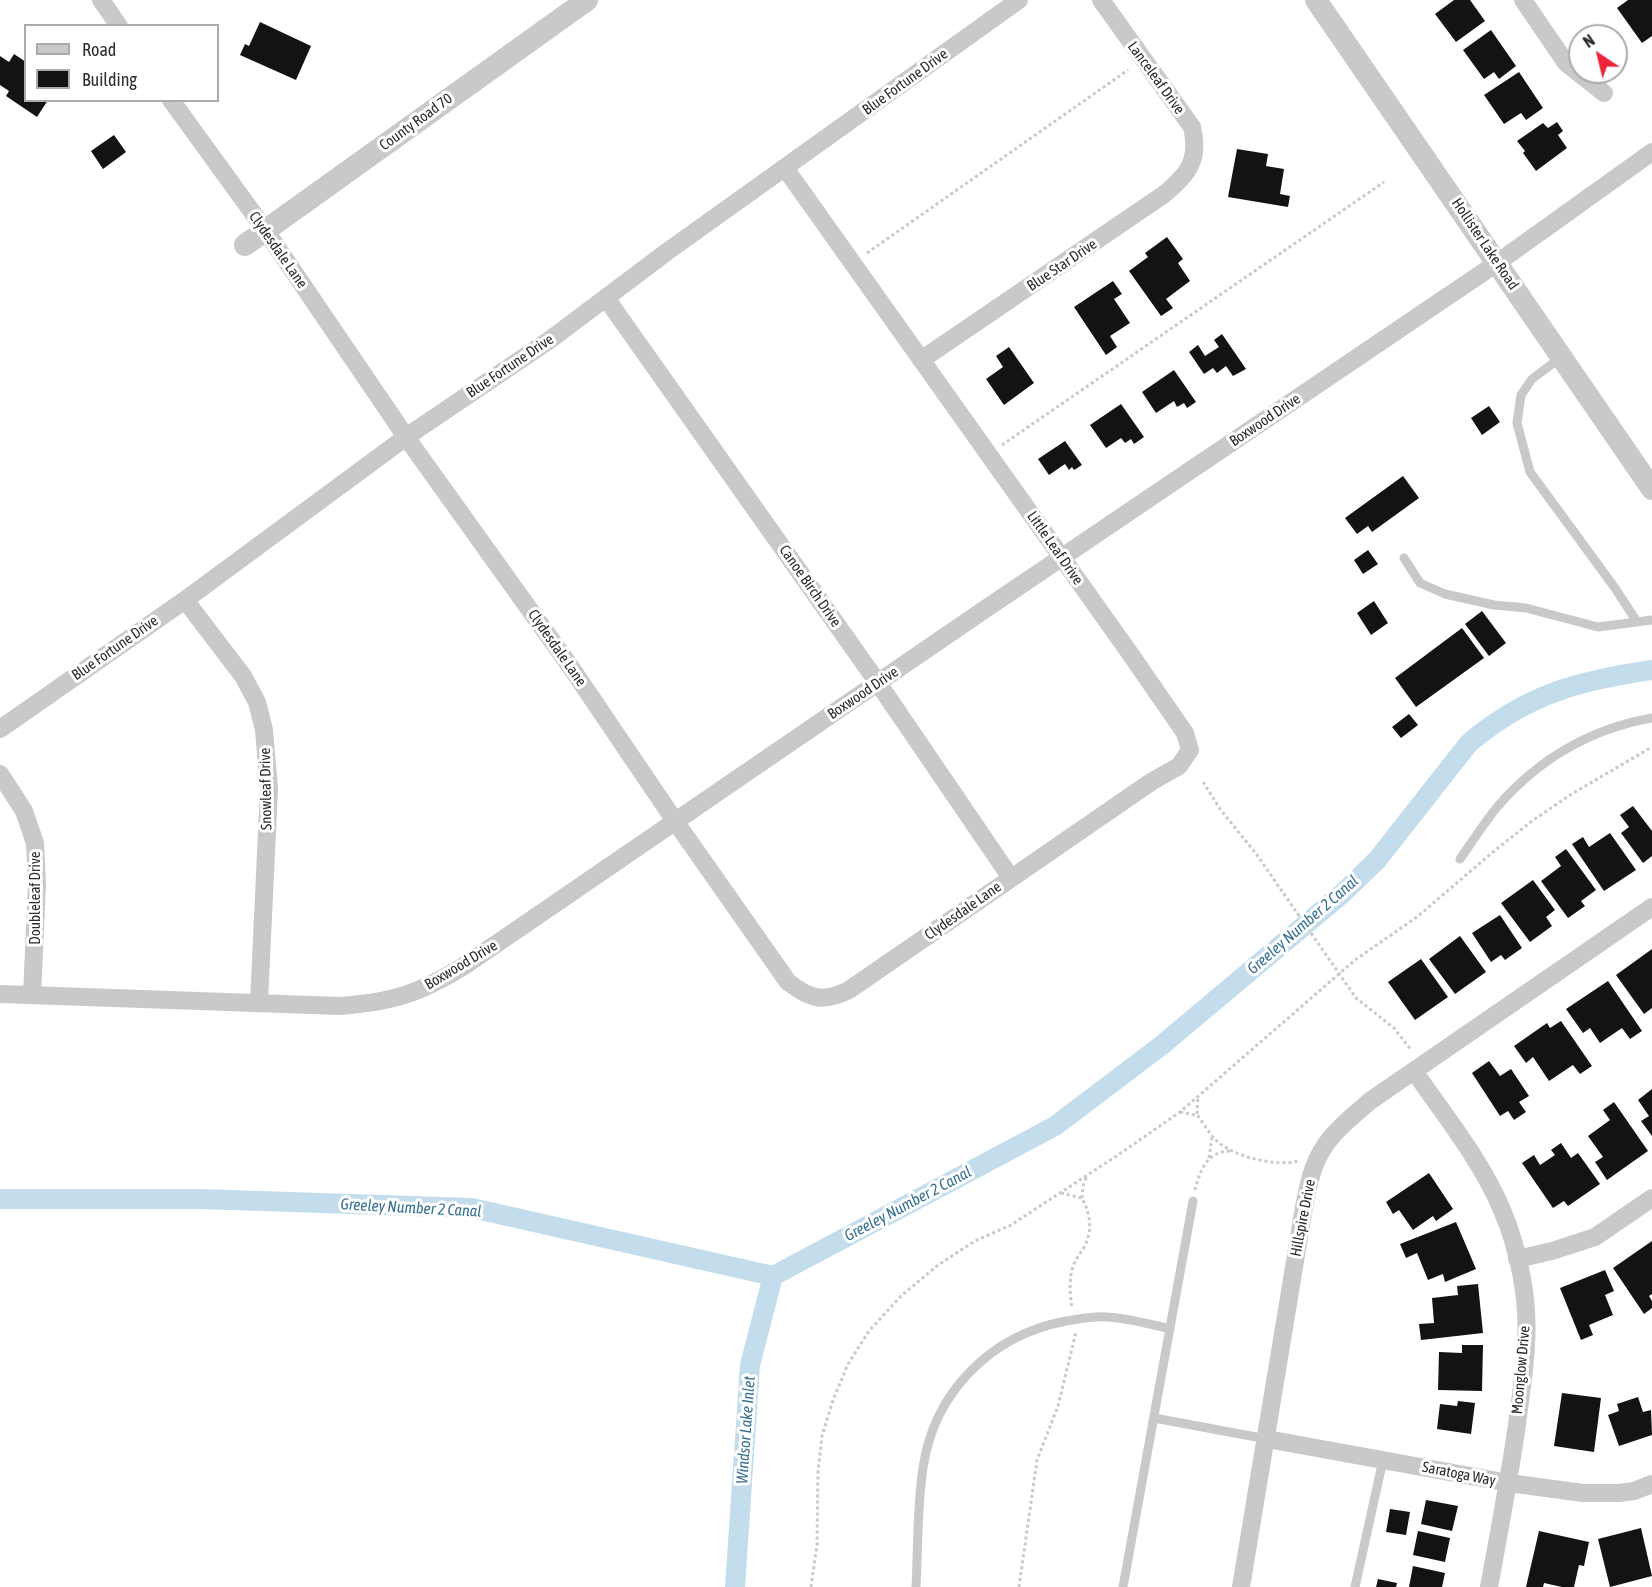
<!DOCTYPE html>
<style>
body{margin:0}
#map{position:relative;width:1652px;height:1587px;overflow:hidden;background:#fff;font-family:"Asap Condensed",sans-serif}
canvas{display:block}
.legend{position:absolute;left:24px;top:24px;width:195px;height:78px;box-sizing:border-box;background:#fff;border:2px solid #ababab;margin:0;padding:8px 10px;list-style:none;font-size:18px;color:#2c2c2c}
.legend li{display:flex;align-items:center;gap:12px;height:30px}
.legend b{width:30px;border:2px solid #ababab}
.north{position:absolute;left:1568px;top:24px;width:60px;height:60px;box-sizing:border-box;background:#fff;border:2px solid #ababab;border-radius:50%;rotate:325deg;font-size:16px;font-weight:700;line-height:24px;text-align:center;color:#2c2c2c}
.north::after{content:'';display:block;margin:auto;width:21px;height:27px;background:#ec2539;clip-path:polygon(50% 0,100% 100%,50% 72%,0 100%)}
</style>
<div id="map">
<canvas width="1652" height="1587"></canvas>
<ul class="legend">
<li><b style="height:8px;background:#c9c9c9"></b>Road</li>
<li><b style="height:16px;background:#131313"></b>Building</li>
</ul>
<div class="north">N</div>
</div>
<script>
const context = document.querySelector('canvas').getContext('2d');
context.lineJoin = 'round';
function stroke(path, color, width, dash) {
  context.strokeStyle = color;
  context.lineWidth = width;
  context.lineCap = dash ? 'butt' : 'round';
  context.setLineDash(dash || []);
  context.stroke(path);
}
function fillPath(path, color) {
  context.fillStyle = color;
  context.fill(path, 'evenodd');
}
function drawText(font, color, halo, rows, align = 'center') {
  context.font = font + ' "Asap Condensed",sans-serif';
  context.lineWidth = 6;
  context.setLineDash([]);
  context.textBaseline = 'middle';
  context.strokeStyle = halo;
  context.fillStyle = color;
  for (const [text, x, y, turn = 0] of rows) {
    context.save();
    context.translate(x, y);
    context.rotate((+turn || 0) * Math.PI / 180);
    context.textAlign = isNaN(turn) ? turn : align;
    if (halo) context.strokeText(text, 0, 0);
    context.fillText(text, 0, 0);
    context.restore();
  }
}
stroke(new Path2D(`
 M 0,1199 L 200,1199 L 472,1208 L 773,1276 L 1055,1126 L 1162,1045 L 1343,893 L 1377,860 L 1469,743 C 1527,694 1578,681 1652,670
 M 735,1587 L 750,1365 L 773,1276`), '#c3ddec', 20);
fillPath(new Path2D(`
 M 1454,0 L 1470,0 L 1485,21 L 1456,42 L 1435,14 Z
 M 1628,0 L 1652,0 L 1652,36 L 1642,43 L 1617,8 Z
 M 260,22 L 311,46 L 296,80 L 240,55 L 245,44 L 249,46 Z
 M 1491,30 L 1516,66 L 1499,79 L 1494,72 L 1484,79 L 1463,50 Z
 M 14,54 L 26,62 L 26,100 L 48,100 L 37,117 L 6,96 L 9,91 L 0,85 L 0,56 L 9,62 Z
 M 1519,72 L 1543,108 L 1526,120 L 1521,113 L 1504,124 L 1484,95 Z
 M 1557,122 L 1563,131 L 1558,135 L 1567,148 L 1536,171 L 1523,153 L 1525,151 L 1517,141 L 1543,123 L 1548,128 Z
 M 114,135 L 126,152 L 103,169 L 91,151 Z
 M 1237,149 L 1268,154 L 1266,166 L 1284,169 L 1280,194 L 1290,196 L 1288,207 L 1228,197 Z
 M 1167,237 L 1183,259 L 1178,263 L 1190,281 L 1166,299 L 1173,308 L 1161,316 L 1129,271 L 1148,257 L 1145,253 Z
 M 1113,281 L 1122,294 L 1114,299 L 1130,323 L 1110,336 L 1117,347 L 1106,355 L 1074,307 Z
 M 1222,334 L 1246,369 L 1233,376 L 1226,366 L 1217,373 L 1213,368 L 1204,374 L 1189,352 L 1198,345 L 1205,356 L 1219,347 L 1214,340 Z
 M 1009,347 L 1034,383 L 1004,405 L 986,379 L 1003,367 L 996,356 Z
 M 1174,370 L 1196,402 L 1187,408 L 1184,403 L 1177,407 L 1174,401 L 1156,413 L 1142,392 Z
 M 1121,404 L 1144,437 L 1134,444 L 1131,439 L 1125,443 L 1121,438 L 1106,448 L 1090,425 Z
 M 1489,406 L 1500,422 L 1482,435 L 1471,418 Z
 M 1065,441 L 1082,465 L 1074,470 L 1072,467 L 1069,470 L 1065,464 L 1049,475 L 1038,459 Z
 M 1403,476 L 1419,498 L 1372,532 L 1368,526 L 1357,534 L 1345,518 Z
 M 1368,550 L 1378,564 L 1363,574 L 1354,560 Z
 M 1374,601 L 1388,623 L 1371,635 L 1357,613 Z
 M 1482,611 L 1506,643 L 1489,656 L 1465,624 Z
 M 1462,628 L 1484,658 L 1416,707 L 1395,678 Z
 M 1409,714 L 1418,725 L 1401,738 L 1392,727 Z
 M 1633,806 L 1652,831 L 1652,856 L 1643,863 L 1621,833 L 1629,827 L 1620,815 Z
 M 1610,833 L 1636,870 L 1604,891 L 1572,844 L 1583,837 L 1589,847 Z
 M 1566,849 L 1596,890 L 1581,901 L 1585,906 L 1568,918 L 1541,881 L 1561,866 L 1555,857 Z
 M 1533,880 L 1555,910 L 1546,917 L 1552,926 L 1530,942 L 1501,903 Z
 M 1500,915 L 1522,948 L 1505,960 L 1501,955 L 1491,962 L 1472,933 Z
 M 1460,936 L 1486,972 L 1455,994 L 1429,959 Z
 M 1652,949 L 1652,1008 L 1644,1014 L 1616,975 Z
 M 1421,959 L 1448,997 L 1415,1020 L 1388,982 Z
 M 1608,981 L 1642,1031 L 1630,1039 L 1622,1028 L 1600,1043 L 1590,1028 L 1583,1033 L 1566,1009 Z
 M 1561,1021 L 1592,1066 L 1580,1074 L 1573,1065 L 1549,1081 L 1533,1057 L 1526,1063 L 1514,1046 L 1547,1023 L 1550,1028 Z
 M 1489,1061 L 1500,1076 L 1511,1069 L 1529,1096 L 1519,1102 L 1526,1112 L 1514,1120 L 1508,1111 L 1500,1116 L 1472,1073 Z
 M 1652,1089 L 1652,1136 L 1641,1121 L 1649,1116 L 1638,1100 Z
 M 1614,1102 L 1648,1151 L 1607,1180 L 1595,1162 L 1603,1157 L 1588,1136 L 1610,1120 L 1603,1110 Z
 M 1561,1143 L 1571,1158 L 1578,1153 L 1600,1184 L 1568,1206 L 1564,1201 L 1553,1208 L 1522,1163 L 1534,1155 L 1540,1165 L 1555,1155 L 1551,1150 Z
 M 1429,1173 L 1453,1209 L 1436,1221 L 1433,1216 L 1413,1230 L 1399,1210 L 1393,1214 L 1386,1202 Z
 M 1456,1222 L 1476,1269 L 1445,1282 L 1443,1274 L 1428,1280 L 1417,1253 L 1406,1258 L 1400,1244 Z
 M 1652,1241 L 1652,1294 L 1649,1296 L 1652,1301 L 1652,1308 L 1644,1314 L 1613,1268 Z
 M 1605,1270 L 1614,1291 L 1605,1295 L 1613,1315 L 1589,1325 L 1593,1335 L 1581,1340 L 1560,1288 Z
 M 1478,1284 L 1483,1333 L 1421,1340 L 1419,1324 L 1434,1323 L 1432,1298 L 1458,1295 L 1457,1286 Z
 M 1462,1345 L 1483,1345 L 1482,1391 L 1438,1390 L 1439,1352 L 1462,1353 Z
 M 1562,1393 L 1601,1398 L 1594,1452 L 1554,1446 Z
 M 1638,1397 L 1643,1412 L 1651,1410 L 1652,1435 L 1619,1446 L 1608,1415 L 1619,1411 L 1617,1404 Z
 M 1458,1401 L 1475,1403 L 1471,1434 L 1437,1429 L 1440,1404 L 1457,1406 Z
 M 1426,1500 L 1458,1506 L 1452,1531 L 1421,1524 Z
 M 1390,1509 L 1410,1512 L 1406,1535 L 1386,1532 Z
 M 1641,1528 L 1652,1576 L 1610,1587 L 1598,1539 Z
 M 1418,1531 L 1450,1538 L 1445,1562 L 1413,1555 Z
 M 1539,1531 L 1589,1542 L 1584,1566 L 1579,1565 L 1574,1587 L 1562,1587 L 1544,1583 L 1543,1587 L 1526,1587 Z
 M 1413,1566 L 1445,1573 L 1442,1587 L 1409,1587 Z
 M 1378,1579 L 1397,1583 L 1396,1587 L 1376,1587 Z`), '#131313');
stroke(new Path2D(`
 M 867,253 L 1128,70
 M 1002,445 L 1384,182
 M 1203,782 L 1220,809 L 1257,855 L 1356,998 L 1394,1028 L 1411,1050
 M 1180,1112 L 1198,1116 C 1204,1124 1210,1135 1218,1142 C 1235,1157 1277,1167 1298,1161
 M 1197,1114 L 1198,1097
 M 1209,1158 L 1212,1138
 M 1195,1190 C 1200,1170 1207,1151 1231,1151
 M 1061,1193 L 1082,1198 C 1091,1215 1093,1232 1083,1249 C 1079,1255 1074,1262 1072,1270 C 1069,1282 1070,1296 1072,1308
 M 1082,1198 L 1083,1186 L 1087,1175
 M 811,1587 L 817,1545 L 818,1472 L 822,1436 L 833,1400 L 848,1364 L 869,1331 L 901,1296 L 938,1265 L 975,1241 L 1011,1225 L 1118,1155 L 1180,1112 L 1355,960 L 1417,917 L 1493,852 L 1532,821 L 1570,795 L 1652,747
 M 1019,1587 L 1037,1460 L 1058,1406 L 1076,1332`), '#c9c9c9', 3, [3, 3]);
stroke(new Path2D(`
 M 1560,358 L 1532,379 L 1521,395 L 1517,423 L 1530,472 L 1615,588 L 1637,622
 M 1404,558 L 1420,583 L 1445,594 L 1494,605 L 1526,608 L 1598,627 L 1652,620
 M 1460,859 C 1472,842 1484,823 1498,806 C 1539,759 1590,729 1652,718
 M 1154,1418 L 1267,1439
 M 916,1587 C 918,1548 917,1507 923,1468 C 934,1392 991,1335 1066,1321 C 1079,1319 1093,1316 1107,1317 C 1128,1318 1149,1324 1170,1329
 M 1123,1587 L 1193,1201
 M 1355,1587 L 1383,1460`), '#c9c9c9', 9);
stroke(new Path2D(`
 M 101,0 L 119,26
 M 1523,0 L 1566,63 L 1604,93
 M 171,100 L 266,231 L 406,437 L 570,666 L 675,821 L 788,982 C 810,999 823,1003 849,990 L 1151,782 L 1179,766 L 1190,750 L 1185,733 L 1129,652 L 785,168
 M 606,298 L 878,683 L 1011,878
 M 921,360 L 1163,195 C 1188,175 1200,160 1192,127 L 1101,0
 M 185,600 L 243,676 L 257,702 L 264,730 L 269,789 L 259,1002
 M 0,729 L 185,600 L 406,437 L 551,339 L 668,251 L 1019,0
 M 0,774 L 24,811 L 35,843 L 37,884 L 32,995
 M 0,994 L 340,1006 C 393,1002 418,994 464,966 L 978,614 L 1497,263 L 1652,152
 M 1414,1071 C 1445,1116 1481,1160 1502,1210 C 1519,1250 1529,1300 1526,1344 C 1525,1371 1520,1398 1517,1425 C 1509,1480 1499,1533 1489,1587
 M 1517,1259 L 1552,1251 L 1595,1237 L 1652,1198
 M 1267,1439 L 1509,1483 L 1583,1493 L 1619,1493 L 1634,1491 L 1652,1484
 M 1241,1587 L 1304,1207 C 1308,1188 1311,1169 1321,1152 C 1332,1132 1353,1116 1370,1101 L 1652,907`), '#c9c9c9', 18);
stroke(new Path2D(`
 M 1316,0 L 1652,489
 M 245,245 L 587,0`), '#c9c9c9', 22);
drawText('15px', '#2c2c2c', '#fff', [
 ["Lanceleaf Drive",1156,78,54],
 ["Blue Fortune Drive",905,82,-36],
 ["County Road 70",416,122,-36],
 ["Hollister Lake Road",1485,244,56],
 ["Clydesdale Lane",278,250,55],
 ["Blue Star Drive",1062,265,-34],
 ["Blue Fortune Drive",510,366,-34],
 ["Boxwood Drive",1265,420,-34],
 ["Little Leaf Drive",1055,548,55],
 ["Canoe Birch Drive",810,586,55],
 ["Blue Fortune Drive",115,648,-35],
 ["Clydesdale Lane",557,648,55],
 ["Boxwood Drive",863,693,-34],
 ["Snowleaf Drive",266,789,-91],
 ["Doubleleaf Drive",35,898,-90],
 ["Clydesdale Lane",963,911,-35],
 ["Boxwood Drive",461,965,-31],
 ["Hillspire Drive",1303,1218,-79],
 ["Moonglow Drive",1521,1370,-85],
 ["Saratoga Way",1459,1474,11]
]);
drawText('italic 16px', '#377191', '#fff', [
 ["Greeley Number 2 Canal",1303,925,-41],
 ["Greeley Number 2 Canal",908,1204,-28],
 ["Greeley Number 2 Canal",411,1208,3],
 ["Windsor Lake Inlet",746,1430,-86]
]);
</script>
